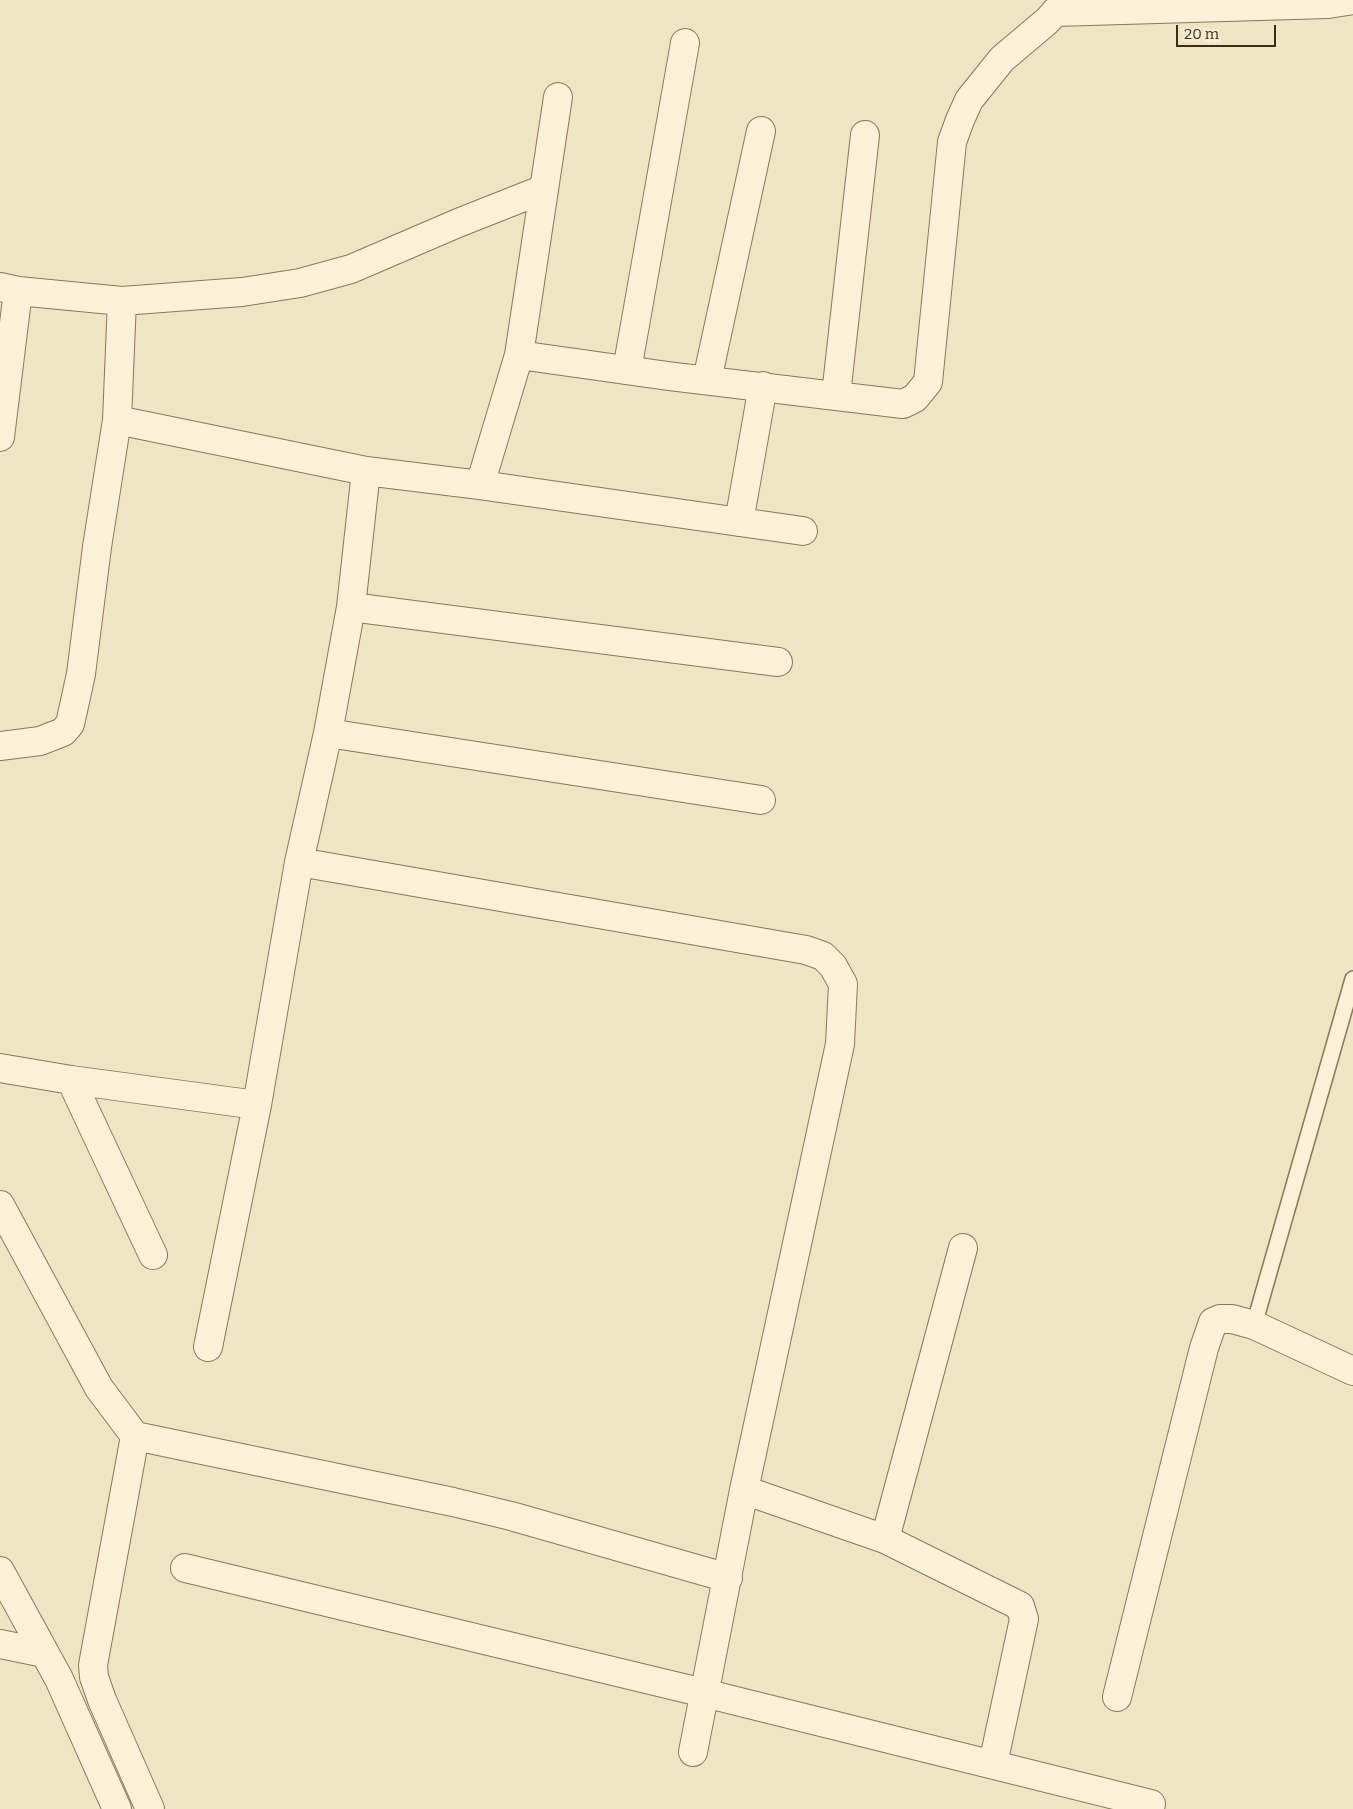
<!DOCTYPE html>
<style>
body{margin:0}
#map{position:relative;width:1353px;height:1809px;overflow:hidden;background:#efe5c4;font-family:Bitter,serif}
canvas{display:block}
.scale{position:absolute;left:1176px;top:25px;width:100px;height:22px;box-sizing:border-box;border:2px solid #3a2d1e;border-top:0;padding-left:6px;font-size:15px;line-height:18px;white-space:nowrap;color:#3a2d1e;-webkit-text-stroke:4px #f6eed4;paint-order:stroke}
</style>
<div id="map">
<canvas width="1353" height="1809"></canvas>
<div class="scale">20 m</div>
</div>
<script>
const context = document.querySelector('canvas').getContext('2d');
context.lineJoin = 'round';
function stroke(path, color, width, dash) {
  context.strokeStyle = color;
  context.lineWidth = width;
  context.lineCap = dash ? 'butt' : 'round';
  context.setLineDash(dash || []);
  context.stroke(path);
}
const lane = new Path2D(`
 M 1254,1325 L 1353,979`);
const street = new Path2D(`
 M 1055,12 L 1328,4 L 1353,0
 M 0,287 L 18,291 L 122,301 L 117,420 L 97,547 L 81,674 L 70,724 L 63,732 L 40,741 L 0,746
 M 122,301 L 242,292 L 300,283 L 351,269 L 458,223 L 544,189
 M 519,355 L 558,97
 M 627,370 L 685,43
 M 707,380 L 761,131
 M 836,395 L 865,135
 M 117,420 L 366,471 L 480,485 L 803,531
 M 0,437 L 18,291
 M 366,471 L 351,607 L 778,662
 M 480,485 L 519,355 L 668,376 L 903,404 L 915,398 L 928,382 L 952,142 L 960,120 L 969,100 L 1002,59 L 1047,21 L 1063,4 L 1064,0
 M 739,522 L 763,386
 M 328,733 L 351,607
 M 299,862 L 806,950 L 823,956 L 833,966 L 843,984 L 840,1044 L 744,1490
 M 0,1068 L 71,1080 L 257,1105 L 299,862 L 328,733 L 761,800
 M 71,1080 L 153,1255
 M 0,1205 L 99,1388 L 135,1436 L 453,1502 L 511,1516 L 728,1578
 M 208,1347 L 257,1105
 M 135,1436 L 93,1665 L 94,1677 L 102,1700 L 150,1809
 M 885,1539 L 963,1248
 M 185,1568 L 704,1693 L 1151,1804
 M 0,1571 L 59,1679 L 117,1809
 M 0,1644 L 44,1653
 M 1117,1697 L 1204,1348 L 1213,1322 L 1220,1319 L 1232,1319 L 1254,1325 L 1353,1371
 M 693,1752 L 744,1490 L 885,1539 L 1020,1606 L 1024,1619 L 993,1764`);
stroke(lane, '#8b765a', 18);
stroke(street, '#8b765a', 30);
stroke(lane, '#faf1d8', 15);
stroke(street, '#faf1d8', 28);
</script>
